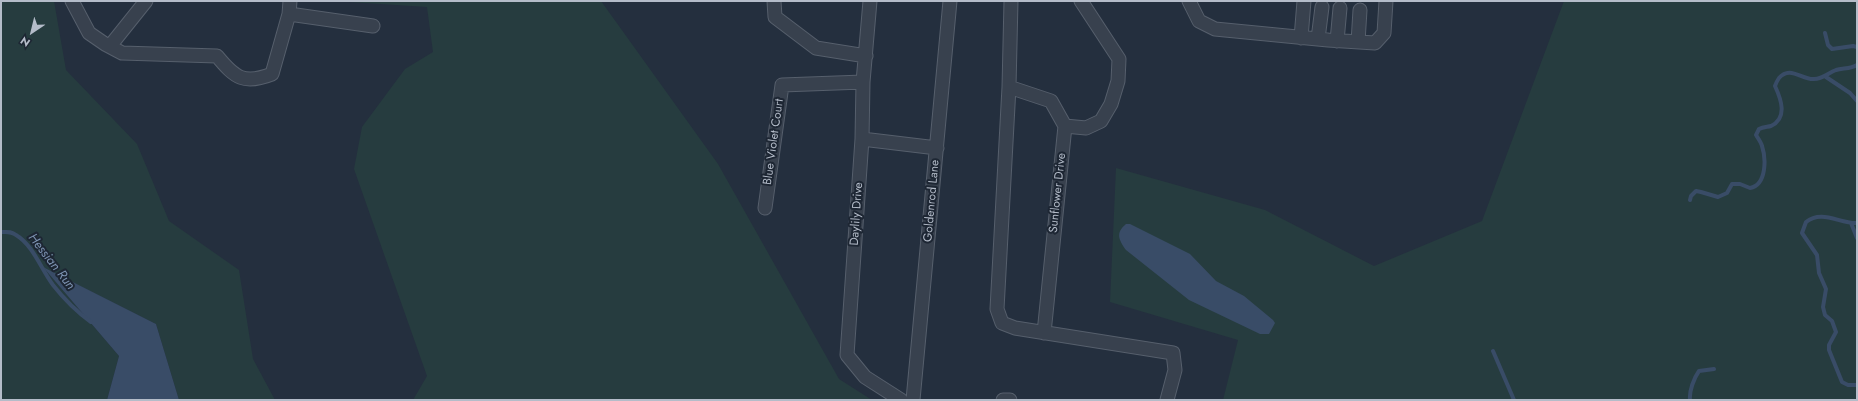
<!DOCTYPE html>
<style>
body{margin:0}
#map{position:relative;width:1858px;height:401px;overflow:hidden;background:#242f3e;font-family:Jost,sans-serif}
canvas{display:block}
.frame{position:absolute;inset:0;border:2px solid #b4bcc9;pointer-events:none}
.north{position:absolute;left:12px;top:12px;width:40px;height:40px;-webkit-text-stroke:3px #1d2633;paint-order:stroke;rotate:215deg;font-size:11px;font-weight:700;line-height:16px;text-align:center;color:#b4bcc9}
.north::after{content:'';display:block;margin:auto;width:14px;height:18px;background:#b4bcc9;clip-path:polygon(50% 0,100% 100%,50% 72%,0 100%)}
</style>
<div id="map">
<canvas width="1858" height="401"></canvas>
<div class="frame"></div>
<div class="north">N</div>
</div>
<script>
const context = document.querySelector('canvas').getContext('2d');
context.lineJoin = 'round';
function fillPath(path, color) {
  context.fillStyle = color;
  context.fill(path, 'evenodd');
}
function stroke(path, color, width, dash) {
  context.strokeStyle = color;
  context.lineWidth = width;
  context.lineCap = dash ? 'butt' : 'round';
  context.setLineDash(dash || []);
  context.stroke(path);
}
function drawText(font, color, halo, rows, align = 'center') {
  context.font = font + ' Jost,sans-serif';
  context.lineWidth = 4;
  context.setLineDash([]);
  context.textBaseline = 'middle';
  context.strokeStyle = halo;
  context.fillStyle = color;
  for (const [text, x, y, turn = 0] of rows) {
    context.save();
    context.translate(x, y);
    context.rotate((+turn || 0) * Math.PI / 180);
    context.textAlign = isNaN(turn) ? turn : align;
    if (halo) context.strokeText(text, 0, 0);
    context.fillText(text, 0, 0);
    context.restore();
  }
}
fillPath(new Path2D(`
 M 1,1 L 54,1 L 66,70 L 137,144 L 169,221 L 239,270 L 253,359 L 275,400 L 179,400 L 156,324 L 44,268 L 119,356 L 107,400 L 4,400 L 1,398 Z
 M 334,1 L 601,1 L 718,164 L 839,379 L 872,400 L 413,400 L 427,376 L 354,169 L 362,127 L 405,69 L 433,52 L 427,7 Z
 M 1564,1 L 1857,1 L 1857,400 L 1223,400 L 1238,340 L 1110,302 L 1116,168 L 1265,210 L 1374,266 L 1482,221 Z`), '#263c3f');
fillPath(new Path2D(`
 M 1126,224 L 1130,224 L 1190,254 L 1216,281 L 1244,296 L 1273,320 L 1275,323 L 1269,334 L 1260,334 L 1189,300 L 1126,250 C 1119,240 1115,233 1126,224 Z
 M 43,267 L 156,324 L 179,400 L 107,400 L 119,356 Z`), '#394c67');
stroke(new Path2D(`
 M 1825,33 L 1828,45 L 1832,49 L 1853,46 L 1857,47
 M 1826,77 L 1850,93 L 1857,101
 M 1690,200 L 1691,196 L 1696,191 L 1701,192 L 1718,197 L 1727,193 L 1732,184 L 1740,184 L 1750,188 C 1767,185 1766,158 1762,146 C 1761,142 1758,138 1756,135 L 1759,129 C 1763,127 1767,127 1771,126 C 1788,118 1781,99 1775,86 C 1776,83 1777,81 1779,78 C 1790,65 1802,80 1814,79 C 1823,79 1828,73 1836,70 C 1843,68 1851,69 1857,65
 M 1851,223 L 1857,238
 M 1857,223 C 1840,224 1822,209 1806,222 L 1802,233 L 1817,255 L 1819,273 L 1826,289 L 1823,307 L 1825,315 L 1832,321 L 1836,332 L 1829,345 L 1829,350 L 1842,382 L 1848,385 L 1857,385
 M 1,232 C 7,232 11,231 16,235 C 33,245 41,269 53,285 C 64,299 77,312 91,322
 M 1493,351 L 1514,400
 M 1690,400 C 1689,391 1694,378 1699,371 L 1714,369`), '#394c67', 4);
const minor = new Path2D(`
 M 72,1 L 89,33 L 105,44 L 122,53 L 217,56 C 235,78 244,85 272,74 L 289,14 L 290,1
 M 774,1 L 775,17 L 816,48 L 866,56
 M 870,1 L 863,82 L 862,139 L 847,355 L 865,377 L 901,400
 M 1011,1 L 1009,87 L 997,309 L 1002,323 L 1015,328 L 1173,353 L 1175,370 L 1167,400
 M 1189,1 L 1199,21 L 1215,29 L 1328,40 L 1375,43 L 1384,33 L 1386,1
 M 289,14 L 373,26
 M 1301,38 L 1304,1
 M 1318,39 L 1322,7
 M 1337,41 L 1340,8
 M 1358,42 L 1360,10
 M 110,46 L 146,1
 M 1009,87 L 1051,101 L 1065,126 L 1044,333
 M 1065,126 L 1086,128 L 1101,121 L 1111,104 L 1118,81 L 1119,59 L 1081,1
 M 862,139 L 937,148
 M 765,208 L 782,85 L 863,82
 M 913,400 L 950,1
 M 1003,400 L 1010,400`);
stroke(minor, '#565f6c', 15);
stroke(minor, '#38414e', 13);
drawText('12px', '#b4bcc9', '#1d2633', [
 ["Blue Violet Court",774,142,-82],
 ["Sunflower Drive",1058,193,-84],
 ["Goldenrod Lane",932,201,-85],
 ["Daylily Drive",857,214,-86]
]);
drawText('italic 13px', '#7c92b1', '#1d2633', [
 ["Hessian Run",51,262,52]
]);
</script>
